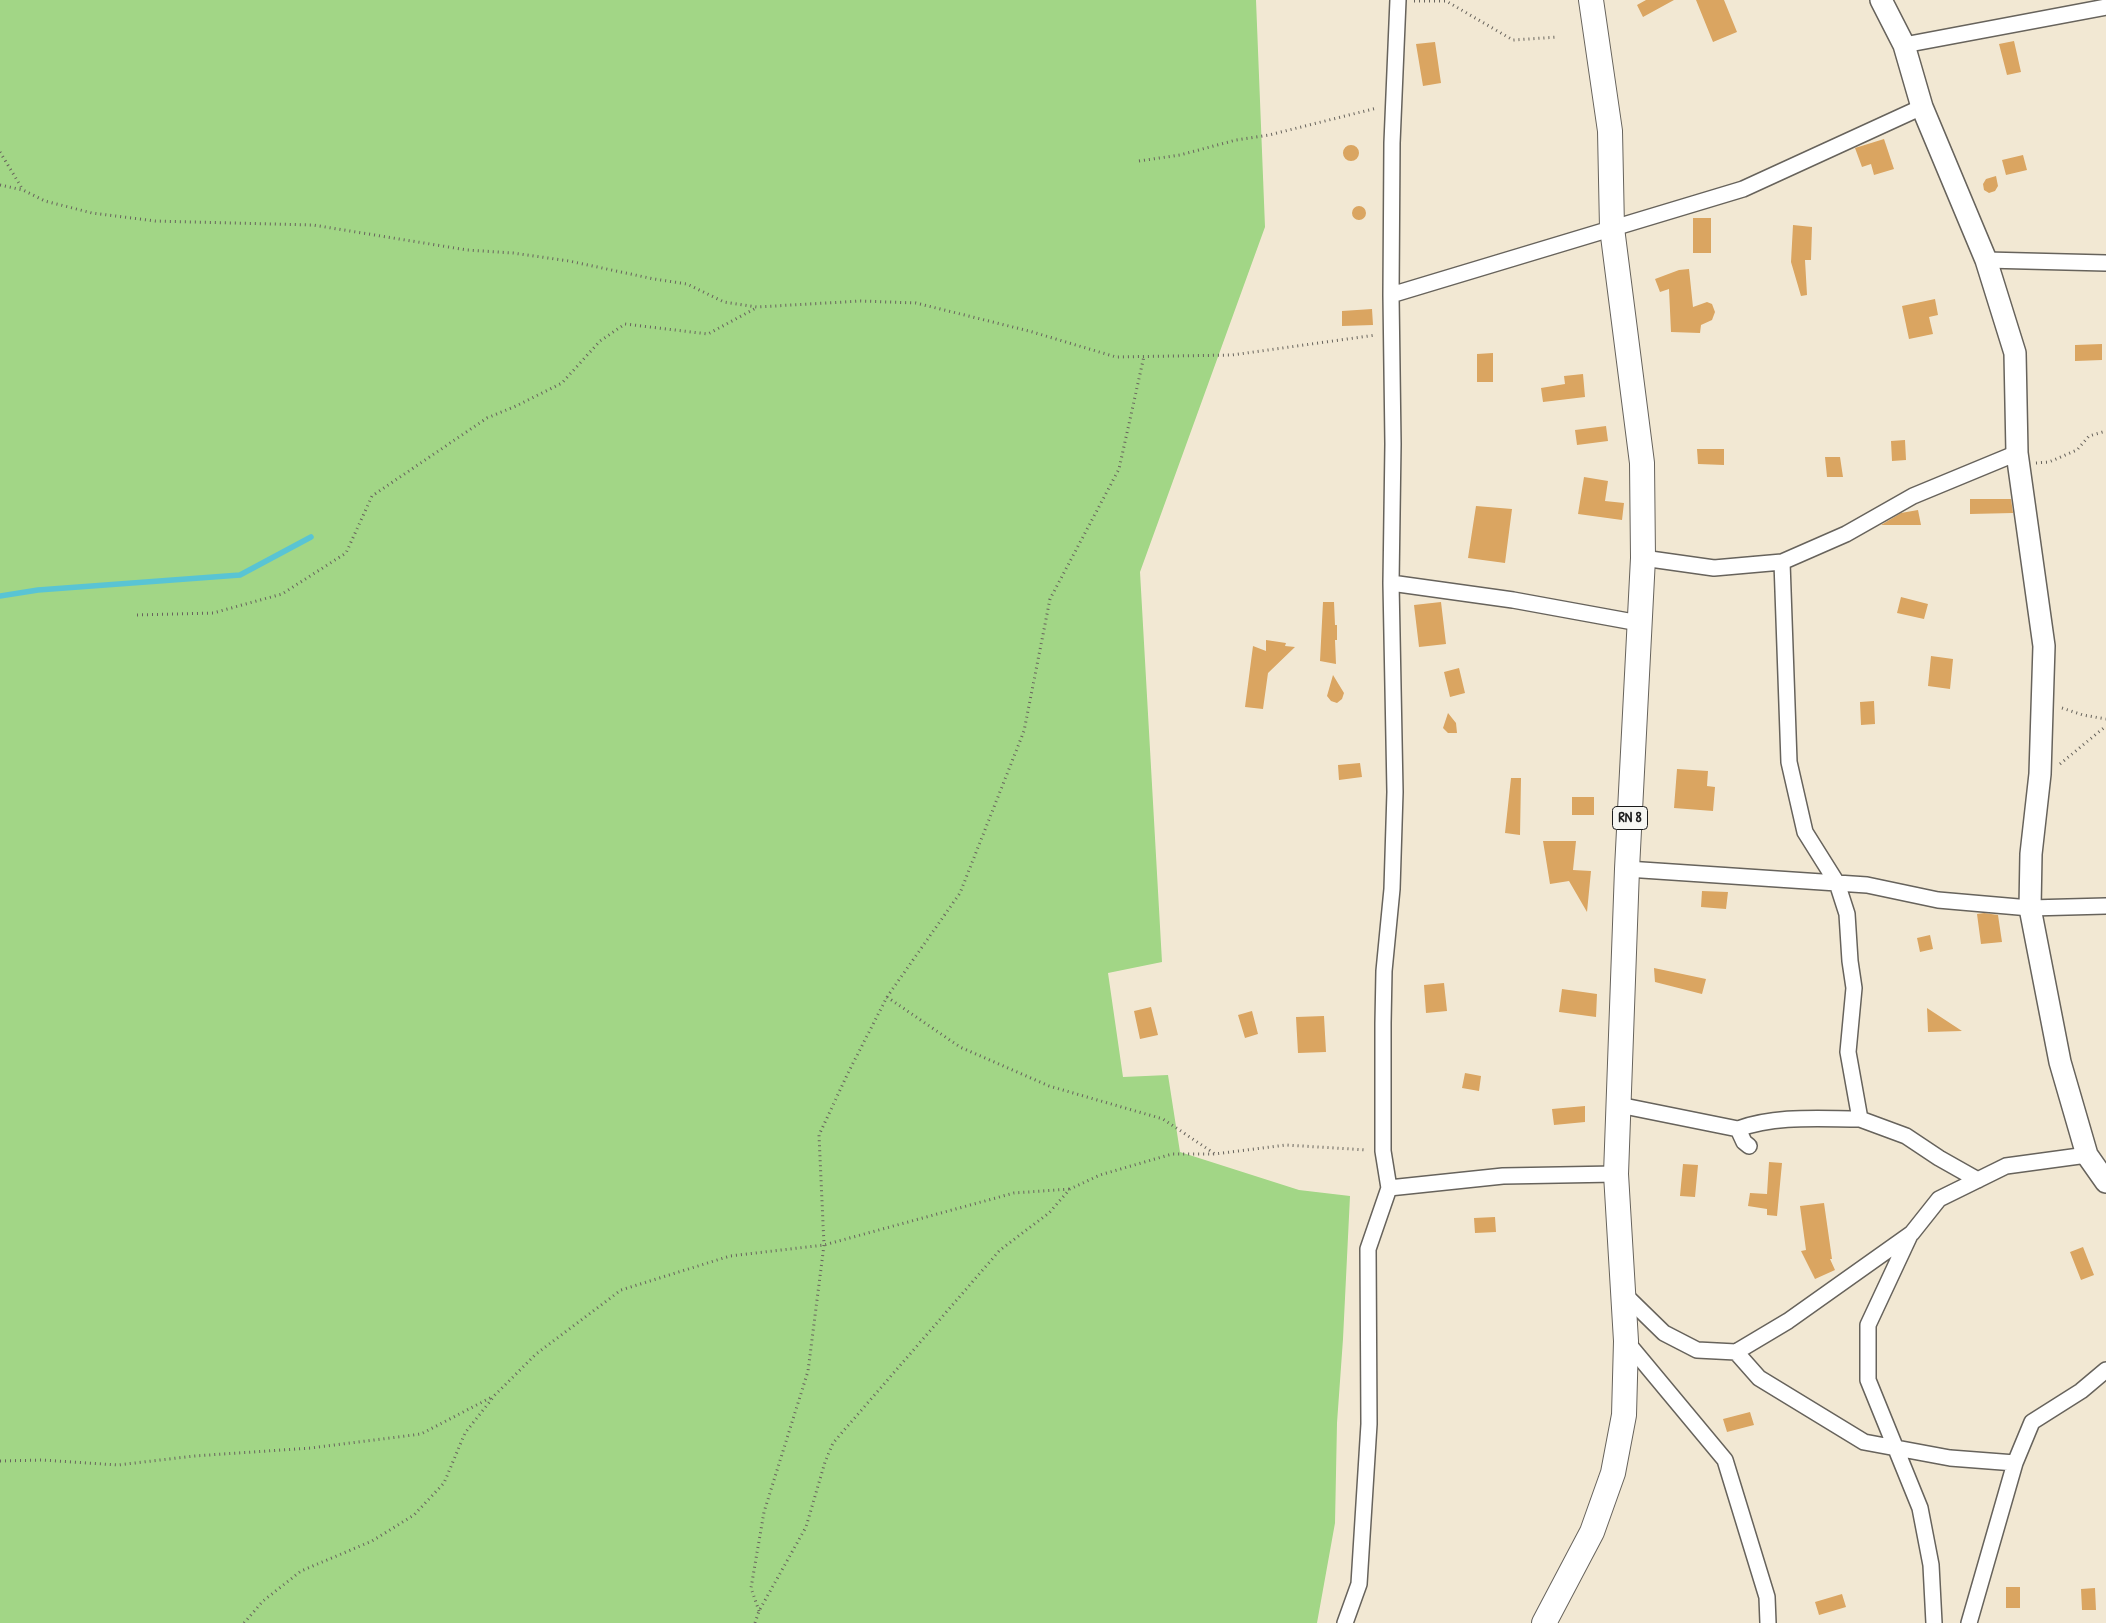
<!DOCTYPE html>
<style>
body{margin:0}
canvas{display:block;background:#f2e8d3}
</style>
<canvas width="2106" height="1623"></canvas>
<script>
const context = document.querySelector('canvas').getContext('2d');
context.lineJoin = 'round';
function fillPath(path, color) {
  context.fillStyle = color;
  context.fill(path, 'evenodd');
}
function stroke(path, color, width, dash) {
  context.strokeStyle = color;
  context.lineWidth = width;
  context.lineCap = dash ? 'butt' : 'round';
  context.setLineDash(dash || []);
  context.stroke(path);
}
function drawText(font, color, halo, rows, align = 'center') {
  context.font = font + ' "Patrick Hand",sans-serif';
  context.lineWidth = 5;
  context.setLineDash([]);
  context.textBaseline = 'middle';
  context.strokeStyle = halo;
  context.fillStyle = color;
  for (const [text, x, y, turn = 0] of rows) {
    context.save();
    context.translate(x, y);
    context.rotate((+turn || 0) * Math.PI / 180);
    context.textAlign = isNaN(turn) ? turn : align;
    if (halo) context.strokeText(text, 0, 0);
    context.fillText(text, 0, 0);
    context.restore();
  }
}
fillPath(new Path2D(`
 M 0,0 L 1256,0 L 1265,227 L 1140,572 L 1162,962 L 1108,973 L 1123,1077 L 1168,1075 L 1180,1152 L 1299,1190 L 1350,1196 L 1343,1339 L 1337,1423 L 1335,1523 L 1317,1623 L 0,1623 Z`), '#a2d686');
stroke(new Path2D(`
 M 0,596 L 38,590 L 240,575 L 311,537`), '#59c4d4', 5.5);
fillPath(new Path2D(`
 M 1646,0 L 1674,0 L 1643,17 L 1637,5 Z
 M 1696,0 L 1724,0 L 1737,32 L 1713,42 Z
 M 2014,41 L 2021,72 L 2007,75 L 1999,44 Z
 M 1435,42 L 1441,83 L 1423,86 L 1416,44 Z
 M 1884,139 L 1894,169 L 1874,175 L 1871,164 L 1862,167 L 1855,148 Z
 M1343 153a8 8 0 1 1 16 0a8 8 0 1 1-16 0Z
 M 2023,155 L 2027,170 L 2006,175 L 2002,160 Z
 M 1996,176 L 1998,186 L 1995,191 L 1989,193 L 1984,190 L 1983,184 L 1986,179 Z
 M1352 213a7 7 0 1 1 14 0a7 7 0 1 1-14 0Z
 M 1693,218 L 1711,218 L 1711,253 L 1693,253 Z
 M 1793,225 L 1812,227 L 1811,260 L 1805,260 L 1807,295 L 1801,296 L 1791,262 Z
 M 1689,269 L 1693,307 L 1707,302 L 1712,304 L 1715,312 L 1712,320 L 1701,325 L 1700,333 L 1671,332 L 1669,289 L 1660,292 L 1655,279 L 1679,270 Z
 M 1935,299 L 1938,315 L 1929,317 L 1933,334 L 1909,339 L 1902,306 Z
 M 1372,309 L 1373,325 L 1342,326 L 1342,311 Z
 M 2102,344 L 2102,360 L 2075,361 L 2075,345 Z
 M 1493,353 L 1493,382 L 1477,382 L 1477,354 Z
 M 1583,374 L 1585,397 L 1543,402 L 1541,388 L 1565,384 L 1564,376 Z
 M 1606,426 L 1608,441 L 1577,445 L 1575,430 Z
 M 1905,440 L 1906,460 L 1892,461 L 1891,441 Z
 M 1697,449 L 1724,449 L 1724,465 L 1698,464 Z
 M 1825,457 L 1840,457 L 1843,477 L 1827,477 Z
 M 1584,477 L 1608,481 L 1605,501 L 1624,503 L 1622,520 L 1578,514 Z
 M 1970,499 L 2011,499 L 2013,513 L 1970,514 Z
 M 1476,506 L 1512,509 L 1505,563 L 1468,558 Z
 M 1918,510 L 1921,525 L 1881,525 L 1901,513 Z
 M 1901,597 L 1928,604 L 1924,619 L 1897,613 Z
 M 1323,602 L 1334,602 L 1335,625 L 1337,625 L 1337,640 L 1335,640 L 1336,664 L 1320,661 Z
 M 1441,602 L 1446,644 L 1419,647 L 1414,605 Z
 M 1266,640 L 1286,643 L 1285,646 L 1295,647 L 1268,673 L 1263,709 L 1245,707 L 1253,646 L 1266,651 Z
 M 1931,656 L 1953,659 L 1950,689 L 1928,686 Z
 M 1459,668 L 1465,693 L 1450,697 L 1444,672 Z
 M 1333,675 L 1344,693 L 1342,699 L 1337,703 L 1331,701 L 1327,696 Z
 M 1874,701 L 1875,724 L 1861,725 L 1860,702 Z
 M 1448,713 L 1456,723 L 1457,733 L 1448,733 L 1443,728 Z
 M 1360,763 L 1362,777 L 1339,780 L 1338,765 Z
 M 1677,769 L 1708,771 L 1707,786 L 1715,787 L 1713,811 L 1674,808 Z
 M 1511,778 L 1521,778 L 1520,835 L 1505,833 Z
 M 1572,797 L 1594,797 L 1594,815 L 1572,815 Z
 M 1543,841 L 1576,841 L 1573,870 L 1591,871 L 1587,912 L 1569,881 L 1550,884 Z
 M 1702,891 L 1728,892 L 1726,909 L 1701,907 Z
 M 1984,913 L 1998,915 L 2002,942 L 1981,944 L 1977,914 Z
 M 1930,935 L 1933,949 L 1920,952 L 1917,938 Z
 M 1654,968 L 1706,979 L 1702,994 L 1655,982 Z
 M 1444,983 L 1447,1011 L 1426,1013 L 1424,985 Z
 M 1562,989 L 1597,994 L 1596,1017 L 1559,1012 Z
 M 1151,1007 L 1158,1035 L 1140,1039 L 1134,1011 Z
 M 1927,1008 L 1962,1031 L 1928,1032 Z
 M 1252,1011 L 1258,1034 L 1245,1038 L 1238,1015 Z
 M 1324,1016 L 1326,1052 L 1298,1053 L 1296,1017 Z
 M 1465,1073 L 1481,1076 L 1479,1091 L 1462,1088 Z
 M 1585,1106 L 1585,1122 L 1554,1125 L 1552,1109 Z
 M 1769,1162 L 1782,1163 L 1777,1216 L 1767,1215 L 1767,1209 L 1748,1206 L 1750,1193 L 1767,1194 Z
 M 1683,1164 L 1698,1165 L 1695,1197 L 1680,1196 Z
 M 1824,1203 L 1832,1259 L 1830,1259 L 1835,1270 L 1815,1279 L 1801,1251 L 1806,1250 L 1800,1206 Z
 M 1495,1217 L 1496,1232 L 1475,1233 L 1474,1218 Z
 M 2083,1247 L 2094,1275 L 2081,1280 L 2070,1252 Z
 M 1750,1412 L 1754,1425 L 1727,1432 L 1723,1419 Z
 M 2006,1587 L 2020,1587 L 2020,1608 L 2006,1608 Z
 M 2095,1588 L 2096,1610 L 2082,1610 L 2081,1589 Z
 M 1842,1594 L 1846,1607 L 1819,1615 L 1815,1602 Z`), '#daa561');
const street = new Path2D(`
 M 1904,45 L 2106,7
 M 1986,260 L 2106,263
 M 1391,295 L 1743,189 L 1922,107
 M 1643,558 L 1714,568 L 1782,562 L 1846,534 L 1913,496 L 2017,453
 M 1782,562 L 1789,762 L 1805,832 L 1837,883 L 1847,914 L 1850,961 L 1854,988 L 1848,1052 L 1860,1119 L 1906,1136 L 1939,1158 L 1978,1180
 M 1391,583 L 1513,600 L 1639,623
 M 1627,869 L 1867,885 L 1938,900 L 2030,908 L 2106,906
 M 1619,1105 L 1738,1129 L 1744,1142 L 1749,1146
 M 1738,1129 C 1777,1115 1820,1119 1860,1119
 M 1389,1188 L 1503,1176 L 1616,1174
 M 1910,1235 L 1868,1325 L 1868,1380 L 1920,1508 L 1931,1565 L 1934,1623
 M 1623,1293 L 1664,1333 L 1697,1350 L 1736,1352 L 1759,1378 L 1864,1442 L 1950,1458 L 2015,1463
 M 1626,1341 L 1725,1460 L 1767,1597 L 1768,1623
 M 1736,1352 L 1788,1321 L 1912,1233 L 1939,1199 L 2006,1166 L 2087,1155
 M 1345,1623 L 1359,1584 L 1369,1424 L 1368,1249 L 1389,1188 L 1383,1151 L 1383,1023 L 1384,971 L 1392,889 L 1395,792 L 1391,583 L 1393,444 L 1391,295 L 1392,143 L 1398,0
 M 1969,1623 L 2015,1463 L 2032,1422 L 2081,1391 L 2106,1370`);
const secondary = new Path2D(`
 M 1881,0 L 1904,45 L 1922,107 L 1986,260 L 2015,353 L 2017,453 L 2044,646 L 2040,774 L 2031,854 L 2030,908 L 2060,1062 L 2087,1155 L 2106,1182`);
const primary = new Path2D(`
 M 1544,1623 L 1592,1532 L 1613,1473 L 1624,1415 L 1626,1341 L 1616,1174 L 1627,869 L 1643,558 L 1642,463 L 1612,228 L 1610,131 L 1591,0`);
stroke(street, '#67635c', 18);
stroke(secondary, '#67635c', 24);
stroke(primary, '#67635c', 26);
stroke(new Path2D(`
 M 1414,1 L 1446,1 L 1513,40 L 1558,37
 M 0,152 L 23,190
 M 1139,161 L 1180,155 L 1236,140 L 1269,135 L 1377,108
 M 0,185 L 23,190 L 45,201 L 92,213 L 155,221 L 313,225 L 467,250 L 513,253 L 569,261 L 654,279 L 687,284 L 724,302 L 757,307 L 861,301 L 916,303 L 1029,331 L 1116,357 L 1232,355 L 1376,335
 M 2036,463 L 2049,462 L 2077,450 L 2089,436 L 2106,431
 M 137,615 L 213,613 L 282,594 L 346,553 L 372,496 L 487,418 L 516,406 L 562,383 L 600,341 L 625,324 L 708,334 L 756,308
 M 2062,708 L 2083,715 L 2106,719
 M 2060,764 L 2106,726
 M 887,997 L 960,1047 L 1049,1086 L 1163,1119 L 1215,1154
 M 0,1461 L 42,1460 L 118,1465 L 194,1456 L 311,1448 L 421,1434 L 492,1397
 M 759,1611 L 751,1588 L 764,1512 L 808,1371 L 824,1245 L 819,1135 L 848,1073 L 887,997 L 960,893 L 1024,731 L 1050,599 L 1119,469 L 1144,356
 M 244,1623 L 263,1601 L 301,1571 L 372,1541 L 414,1515 L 444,1483 L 465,1433 L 495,1395 L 536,1354 L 621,1290 L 730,1256 L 824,1245 L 1014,1193 L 1070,1189
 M 755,1623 L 759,1611 L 806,1527 L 825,1462 L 833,1443 L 1000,1250 L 1049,1213 L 1070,1189 L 1100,1175 L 1172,1154 L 1215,1154 L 1286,1145 L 1367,1150`), '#67635c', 3, [1, 4]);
stroke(street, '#fff', 15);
stroke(secondary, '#fff', 21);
stroke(primary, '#fff', 24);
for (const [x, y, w] of [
 [1630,818,35]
]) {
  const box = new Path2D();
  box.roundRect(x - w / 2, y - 11.5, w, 23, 4);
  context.fillStyle = '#f6f6f2';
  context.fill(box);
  stroke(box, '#1c1c1c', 1);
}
drawText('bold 14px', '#1c1c1c', null, [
 ["RN 8",1630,818]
]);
</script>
